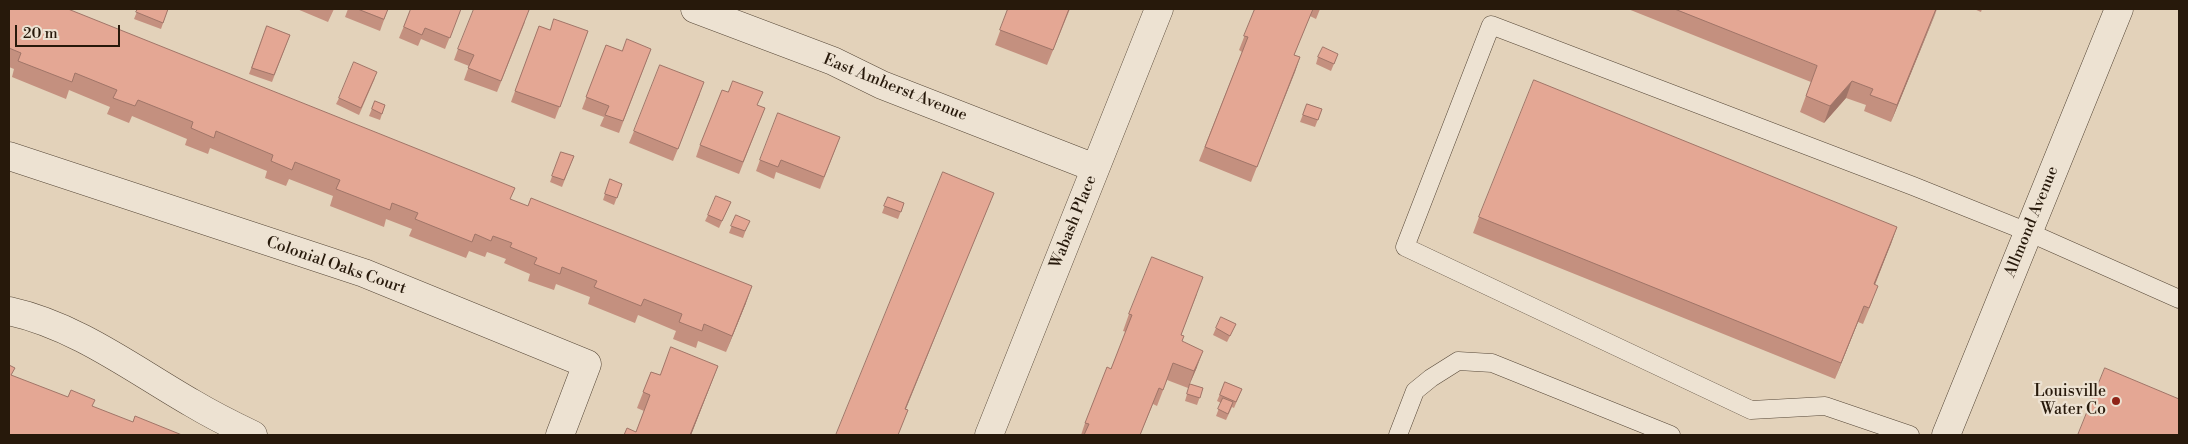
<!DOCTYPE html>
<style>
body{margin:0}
#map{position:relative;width:2188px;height:444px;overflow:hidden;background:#e3d2ba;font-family:"Libre Bodoni",serif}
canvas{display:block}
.frame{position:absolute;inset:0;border:10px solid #27190b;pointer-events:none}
.scale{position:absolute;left:15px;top:25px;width:105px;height:22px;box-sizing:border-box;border:2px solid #27190b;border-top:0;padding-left:6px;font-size:15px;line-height:18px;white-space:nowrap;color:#27190b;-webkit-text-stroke:4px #ede2d2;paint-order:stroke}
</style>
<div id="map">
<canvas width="2188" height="444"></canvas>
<div class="frame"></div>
<div class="scale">20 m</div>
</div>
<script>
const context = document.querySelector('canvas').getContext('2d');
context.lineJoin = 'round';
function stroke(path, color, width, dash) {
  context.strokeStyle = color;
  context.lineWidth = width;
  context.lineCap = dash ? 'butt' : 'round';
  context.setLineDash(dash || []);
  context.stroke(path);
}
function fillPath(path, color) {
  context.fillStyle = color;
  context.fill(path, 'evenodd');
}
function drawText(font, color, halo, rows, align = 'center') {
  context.font = font + ' "Libre Bodoni",serif';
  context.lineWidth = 4.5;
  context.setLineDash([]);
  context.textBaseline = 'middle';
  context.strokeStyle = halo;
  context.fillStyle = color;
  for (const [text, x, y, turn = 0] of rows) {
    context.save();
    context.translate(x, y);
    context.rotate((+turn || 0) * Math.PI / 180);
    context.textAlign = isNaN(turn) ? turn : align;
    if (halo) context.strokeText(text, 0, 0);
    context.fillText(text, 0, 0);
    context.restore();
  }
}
const service = new Path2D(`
 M 1398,435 L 1415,391 L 1431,378 L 1458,361 L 1492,363 L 1671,435
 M 1910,435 L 1825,406 L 1751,410 L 1405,247 L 1491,25 L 1913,186 L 2028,232 L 2179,299`);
const minor = new Path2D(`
 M 695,9 L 833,61 L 882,85 L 1095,168
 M 9,156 L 364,273 L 587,364 L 560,435
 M 9,311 C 77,326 133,369 192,403 C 212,415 232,425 253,435
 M 989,435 L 1159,9`);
const tertiary = new Path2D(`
 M 1946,435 L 2119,9`);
stroke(service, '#564737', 19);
stroke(minor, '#564737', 29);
stroke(tertiary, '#564737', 29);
stroke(service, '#ede2d2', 18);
stroke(minor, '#ede2d2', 28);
stroke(tertiary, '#ede2d2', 28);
fillPath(new Path2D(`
 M 9,9 L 511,200 L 746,303 L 726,352 L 698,341 L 696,348 L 673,339 L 676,331 L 638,315 L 635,323 L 588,304 L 590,297 L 556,284 L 554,290 L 528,281 L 530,274 L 504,263 L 506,259 L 487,252 L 485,257 L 469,251 L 466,258 L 409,236 L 412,229 L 386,219 L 384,227 L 330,206 L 333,196 L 289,179 L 286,186 L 265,178 L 267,171 L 210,148 L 208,154 L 185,145 L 187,139 L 132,116 L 129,123 L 107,114 L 110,107 L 69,90 L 66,99 L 12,77 L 14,69 L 9,67 Z
 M 138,9 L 168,9 L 161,29 L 134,19 Z
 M 297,9 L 334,9 L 328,22 Z
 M 348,9 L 388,9 L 380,31 L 345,17 Z
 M 411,9 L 461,9 L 445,49 L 421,39 L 418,46 L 399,38 Z
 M 1008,9 L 1070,9 L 1047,65 L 995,45 Z
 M 1255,9 L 1320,9 L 1316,19 L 1310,16 L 1294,55 L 1300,57 L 1251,182 L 1199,161 L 1242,52 L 1239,50 Z
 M 1628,9 L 1937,9 L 1891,122 L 1864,111 L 1866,105 L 1846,98 L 1824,123 L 1800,112 L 1811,82 Z
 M 1974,9 L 1982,9 L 1981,12 Z
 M 525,22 L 497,92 L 464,80 L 469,66 L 454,60 L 458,49 Z
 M 267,26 L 290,35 L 272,82 L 249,74 Z
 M 539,26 L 550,30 L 588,31 L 555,119 L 511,102 Z
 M 606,45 L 622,51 L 651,49 L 619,133 L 600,126 L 604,117 L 582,109 Z
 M 1338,54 L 1331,71 L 1316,64 L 1318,57 Z
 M 375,78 L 359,115 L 336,104 L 339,98 Z
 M 700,94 L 673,161 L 629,143 L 634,131 Z
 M 375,101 L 385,105 L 380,120 L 369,116 Z
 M 1307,104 L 1322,109 L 1315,127 L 1300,122 Z
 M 758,106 L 765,108 L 739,174 L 696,157 L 700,145 Z
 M 840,137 L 820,189 L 776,172 L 774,179 L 756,171 L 760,160 Z
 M 561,152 L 574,156 L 562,187 L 550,182 Z
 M 610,179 L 622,184 L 614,205 L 603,200 Z
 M 888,197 L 904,203 L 898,219 L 882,213 Z
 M 731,202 L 719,228 L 705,221 L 708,215 Z
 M 736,215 L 747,227 L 743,238 L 729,233 Z
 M 1479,217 L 1897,227 L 1875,285 L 1872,302 L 1863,324 L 1858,322 L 1835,379 L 1473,233 Z
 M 1197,294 L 1181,335 L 1182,342 L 1197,367 L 1188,388 L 1167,380 L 1157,406 L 1153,404 L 1140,435 L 1081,435 L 1085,423 L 1111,369 L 1126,332 L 1123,331 L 1129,314 Z
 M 1236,324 L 1227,342 L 1213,335 L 1216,328 Z
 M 718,366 L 691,435 L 624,435 L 636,432 L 644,411 L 637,408 L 651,372 L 660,375 Z
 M 1225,382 L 1242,389 L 1234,408 L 1232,407 L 1226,420 L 1216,416 L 1221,403 L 1217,401 Z
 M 1190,384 L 1203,388 L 1197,405 L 1185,401 Z`), '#c4907f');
fillPath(new Path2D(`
 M 1937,9 L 1934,17 L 1891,122 L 1897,105 Z
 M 1300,57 L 1295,72 L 1251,182 L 1257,167 Z
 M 1852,81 L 1846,98 L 1824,123 L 1830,106 Z
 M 994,193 L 987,209 L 899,426 L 905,409 Z
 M 1897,227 L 1891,244 L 1868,301 L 1874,284 Z
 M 752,286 L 746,303 L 726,352 L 732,336 Z
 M 1864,306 L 1858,322 L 1835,379 L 1841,363 Z
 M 1203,351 L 1197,367 L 1188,388 L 1194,371 Z
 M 718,366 L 691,435 L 690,435 Z`), '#a07568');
const building = new Path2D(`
 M 9,9 L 68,9 L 515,188 L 510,199 L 528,206 L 531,198 L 752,286 L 732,336 L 704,324 L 702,331 L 679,322 L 682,314 L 644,299 L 641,306 L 594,287 L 597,281 L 562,267 L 560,274 L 534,264 L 537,258 L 510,247 L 512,243 L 493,236 L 491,241 L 475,234 L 472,242 L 415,219 L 418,213 L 392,203 L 390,210 L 336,189 L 340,180 L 295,162 L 292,170 L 271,161 L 273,155 L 216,131 L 214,138 L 191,128 L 193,122 L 138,100 L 135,106 L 113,98 L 117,90 L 75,73 L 72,82 L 18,61 L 21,53 L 9,48 Z
 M 138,9 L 168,9 L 163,23 L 136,12 Z
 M 358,9 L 388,9 L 384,19 Z
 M 411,9 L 461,9 L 450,38 L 425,28 L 422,35 L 404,27 Z
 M 474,9 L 526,9 L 529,10 L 501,81 L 468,68 L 474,55 L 458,49 Z
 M 1008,9 L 1069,9 L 1053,50 L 1000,30 Z
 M 1255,9 L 1313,9 L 1294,55 L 1300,57 L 1257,167 L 1205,147 L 1248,37 L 1244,36 Z
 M 1675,9 L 1936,9 L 1897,105 L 1870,95 L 1873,89 L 1852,81 L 1830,106 L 1806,96 L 1817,66 Z
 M 554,19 L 588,31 L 560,107 L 515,91 L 539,26 L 550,30 Z
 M 267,26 L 290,35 L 274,75 L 252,68 Z
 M 627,39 L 651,49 L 623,121 L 605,115 L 609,106 L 586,97 L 606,45 L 622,51 Z
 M 1323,47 L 1338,54 L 1334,64 L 1318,57 Z
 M 354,62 L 377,72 L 361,108 L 339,98 Z
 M 660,65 L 704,82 L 678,149 L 634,131 Z
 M 1534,80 L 1897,227 L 1874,284 L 1878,286 L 1869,308 L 1864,306 L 1841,363 L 1479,217 Z
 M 733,81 L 763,92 L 757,105 L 765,108 L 743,162 L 700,145 L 722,90 L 728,92 Z
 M 375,101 L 385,105 L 382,114 L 372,109 Z
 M 1307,104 L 1322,109 L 1318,120 L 1303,115 Z
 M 778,113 L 840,137 L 824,177 L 781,160 L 778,167 L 760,160 Z
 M 561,152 L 574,156 L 564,180 L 552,176 Z
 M 943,172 L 994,193 L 905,409 L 908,410 L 898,435 L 836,435 Z
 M 610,179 L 622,184 L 617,198 L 605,194 Z
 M 716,196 L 731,202 L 722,221 L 708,215 Z
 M 888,197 L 904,203 L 901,212 L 884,206 Z
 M 736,215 L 750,221 L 745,231 L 731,226 Z
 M 1152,257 L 1203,277 L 1181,335 L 1184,336 L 1182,341 L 1203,351 L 1194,371 L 1173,363 L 1163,390 L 1159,388 L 1140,435 L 1084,435 L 1089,424 L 1085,423 L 1107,367 L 1111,369 L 1132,315 L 1129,314 Z
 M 1221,317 L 1236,324 L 1230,336 L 1216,328 Z
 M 671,347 L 718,366 L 690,435 L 624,435 L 627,428 L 636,432 L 650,395 L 643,392 L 651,372 L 660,375 Z
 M 9,365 L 15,368 L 11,375 L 68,397 L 71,390 L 95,400 L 92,406 L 133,422 L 135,416 L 182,435 L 9,435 Z
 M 2105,368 L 2179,399 L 2179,435 L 2078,435 Z
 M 1225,382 L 1242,389 L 1236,402 L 1220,395 Z
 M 1190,384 L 1203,388 L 1200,398 L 1187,394 Z
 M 1223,398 L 1233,402 L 1228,414 L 1218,409 Z`);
fillPath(building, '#e4a794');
stroke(building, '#a07568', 1);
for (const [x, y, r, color] of [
 [2116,401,5,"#8f2418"]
]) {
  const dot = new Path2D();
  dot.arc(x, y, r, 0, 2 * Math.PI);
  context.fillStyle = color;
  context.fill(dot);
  stroke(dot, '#ede2d2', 2);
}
drawText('16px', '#27190b', '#ede2d2', [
 ["East Amherst Avenue",895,88,22],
 ["Wabash Place",1074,222,-68],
 ["Allmond Avenue",2032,222,-68],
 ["Colonial Oaks Court",336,266,19]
]);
drawText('16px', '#27190b', '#ede2d2', [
 ["Louisville",2106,392],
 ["Water Co",2106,410]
], 'right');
</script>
